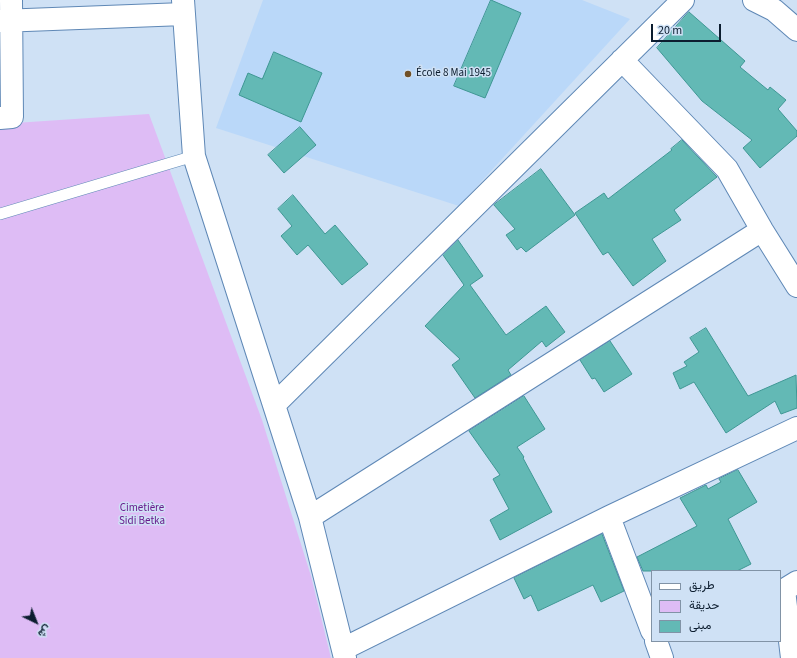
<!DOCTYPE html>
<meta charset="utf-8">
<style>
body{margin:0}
#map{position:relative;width:797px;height:658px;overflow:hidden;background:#cfe1f5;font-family:"Source Sans 3",Vazirmatn,sans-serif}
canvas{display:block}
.legend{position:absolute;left:651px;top:570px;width:130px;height:72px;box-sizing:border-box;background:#cfe1f5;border:1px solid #8193a6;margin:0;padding:5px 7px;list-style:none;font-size:12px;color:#0c1d2f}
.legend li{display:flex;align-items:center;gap:8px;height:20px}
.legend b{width:20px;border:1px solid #8193a6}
.north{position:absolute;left:16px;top:602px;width:40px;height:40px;-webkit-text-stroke:3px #cfe1f5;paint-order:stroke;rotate:137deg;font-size:11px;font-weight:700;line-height:16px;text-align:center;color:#0c1d2f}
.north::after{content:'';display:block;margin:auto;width:14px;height:18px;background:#0c1d2f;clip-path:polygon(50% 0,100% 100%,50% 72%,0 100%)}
.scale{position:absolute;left:651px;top:24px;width:70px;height:18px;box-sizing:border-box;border:2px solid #0c1d2f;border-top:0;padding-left:5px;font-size:12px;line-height:14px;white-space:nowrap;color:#0c1d2f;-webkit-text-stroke:3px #cfe1f5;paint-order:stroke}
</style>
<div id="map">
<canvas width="797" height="658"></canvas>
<ul class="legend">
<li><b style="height:5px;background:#fff"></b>طريق</li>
<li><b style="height:11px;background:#debcf5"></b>حديقة</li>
<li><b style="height:11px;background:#63b9b5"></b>مبنى</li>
</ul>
<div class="north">ش</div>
<div class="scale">20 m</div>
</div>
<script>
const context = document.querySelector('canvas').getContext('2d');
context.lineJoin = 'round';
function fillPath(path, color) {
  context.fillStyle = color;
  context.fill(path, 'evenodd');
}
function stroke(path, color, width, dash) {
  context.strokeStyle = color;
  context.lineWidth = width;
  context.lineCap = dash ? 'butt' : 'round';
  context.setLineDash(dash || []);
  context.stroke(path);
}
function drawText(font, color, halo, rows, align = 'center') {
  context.font = font + ' "Source Sans 3",sans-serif';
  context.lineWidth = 3;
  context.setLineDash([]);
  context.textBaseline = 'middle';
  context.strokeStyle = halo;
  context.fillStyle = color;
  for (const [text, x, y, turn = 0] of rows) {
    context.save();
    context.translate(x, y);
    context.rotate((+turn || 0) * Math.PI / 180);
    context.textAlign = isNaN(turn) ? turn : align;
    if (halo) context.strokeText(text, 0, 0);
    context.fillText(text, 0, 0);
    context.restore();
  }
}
fillPath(new Path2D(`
 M 263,0 L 582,0 L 630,19 L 459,206 L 216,128 Z`), '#bad8f9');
fillPath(new Path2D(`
 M 149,114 L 262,420 L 311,576 L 331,658 L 0,658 L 0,124 Z`), '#debcf5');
const building = new Path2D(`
 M 491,0 L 521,13 L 485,98 L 454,86 Z
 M 689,12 L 745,61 L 740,67 L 768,90 L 770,87 L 786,100 L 778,109 L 797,131 L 797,136 L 760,168 L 743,148 L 752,140 L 702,101 L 657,48 Z
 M 274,52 L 322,73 L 301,122 L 239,95 L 248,73 L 262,79 Z
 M 300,127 L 316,145 L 284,173 L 268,155 Z
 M 682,140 L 717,177 L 674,210 L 681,220 L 652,239 L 666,261 L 633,286 L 608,252 L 603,255 L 575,213 L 604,193 L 608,199 L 672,150 L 671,149 Z
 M 541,169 L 575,215 L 526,252 L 521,247 L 517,250 L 506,235 L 515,229 L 494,205 Z
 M 293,195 L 325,234 L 335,225 L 368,264 L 342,285 L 308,245 L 297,255 L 281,236 L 292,226 L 278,209 Z
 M 458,240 L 483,276 L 470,285 L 506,335 L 546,306 L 565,332 L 546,347 L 542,341 L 508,370 L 511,375 L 475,398 L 452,365 L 460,359 L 425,326 L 464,285 L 443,255 Z
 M 706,328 L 748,396 L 796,375 L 797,408 L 781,414 L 775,401 L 726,433 L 694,382 L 680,389 L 673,373 L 687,366 L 684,362 L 699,352 L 690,338 Z
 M 610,341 L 632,374 L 604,392 L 595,378 L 592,379 L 580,360 Z
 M 524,396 L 545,429 L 517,447 L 524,457 L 523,458 L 552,512 L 500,540 L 490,520 L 509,509 L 493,479 L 500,475 L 469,431 Z
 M 738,470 L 757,502 L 728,519 L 751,564 L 737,571 L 643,571 L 637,557 L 697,526 L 680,498 L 706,485 L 708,489 L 721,482 L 719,479 Z
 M 602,534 L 624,591 L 601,602 L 593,585 L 538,611 L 531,595 L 524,599 L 514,578 Z`);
fillPath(building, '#63b9b5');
stroke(building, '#3f9794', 1);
const service = new Path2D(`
 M 0,214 L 194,156`);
const minor = new Path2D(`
 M 183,0 L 194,156 L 274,405
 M 754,0 L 774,10 L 797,30
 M 0,21 L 184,14
 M 622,60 L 727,169 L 762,230 L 797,286
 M 0,118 L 12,117 L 11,0
 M 310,517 L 762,230
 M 609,517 L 652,631
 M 656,641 L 662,658
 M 343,649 L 609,517 L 797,428
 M 345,658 L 310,517 L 274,405 L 683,0
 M 792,658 L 784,590 L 797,582`);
stroke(service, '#5f88b6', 12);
stroke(minor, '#5f88b6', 24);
stroke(service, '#fff', 11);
stroke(minor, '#fff', 22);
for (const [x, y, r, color] of [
 [408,74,4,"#705026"]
]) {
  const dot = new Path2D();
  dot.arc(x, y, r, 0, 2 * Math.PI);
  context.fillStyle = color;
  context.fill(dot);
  stroke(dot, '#cfe1f5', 1.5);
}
drawText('11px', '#0c1d2f', '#cfe1f5', [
 ["École 8 Mai 1945",416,74]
], 'left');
drawText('11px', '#681b8c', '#cfe1f5', [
 ["Cimetière",142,509],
 ["Sidi Betka",142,522]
]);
</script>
